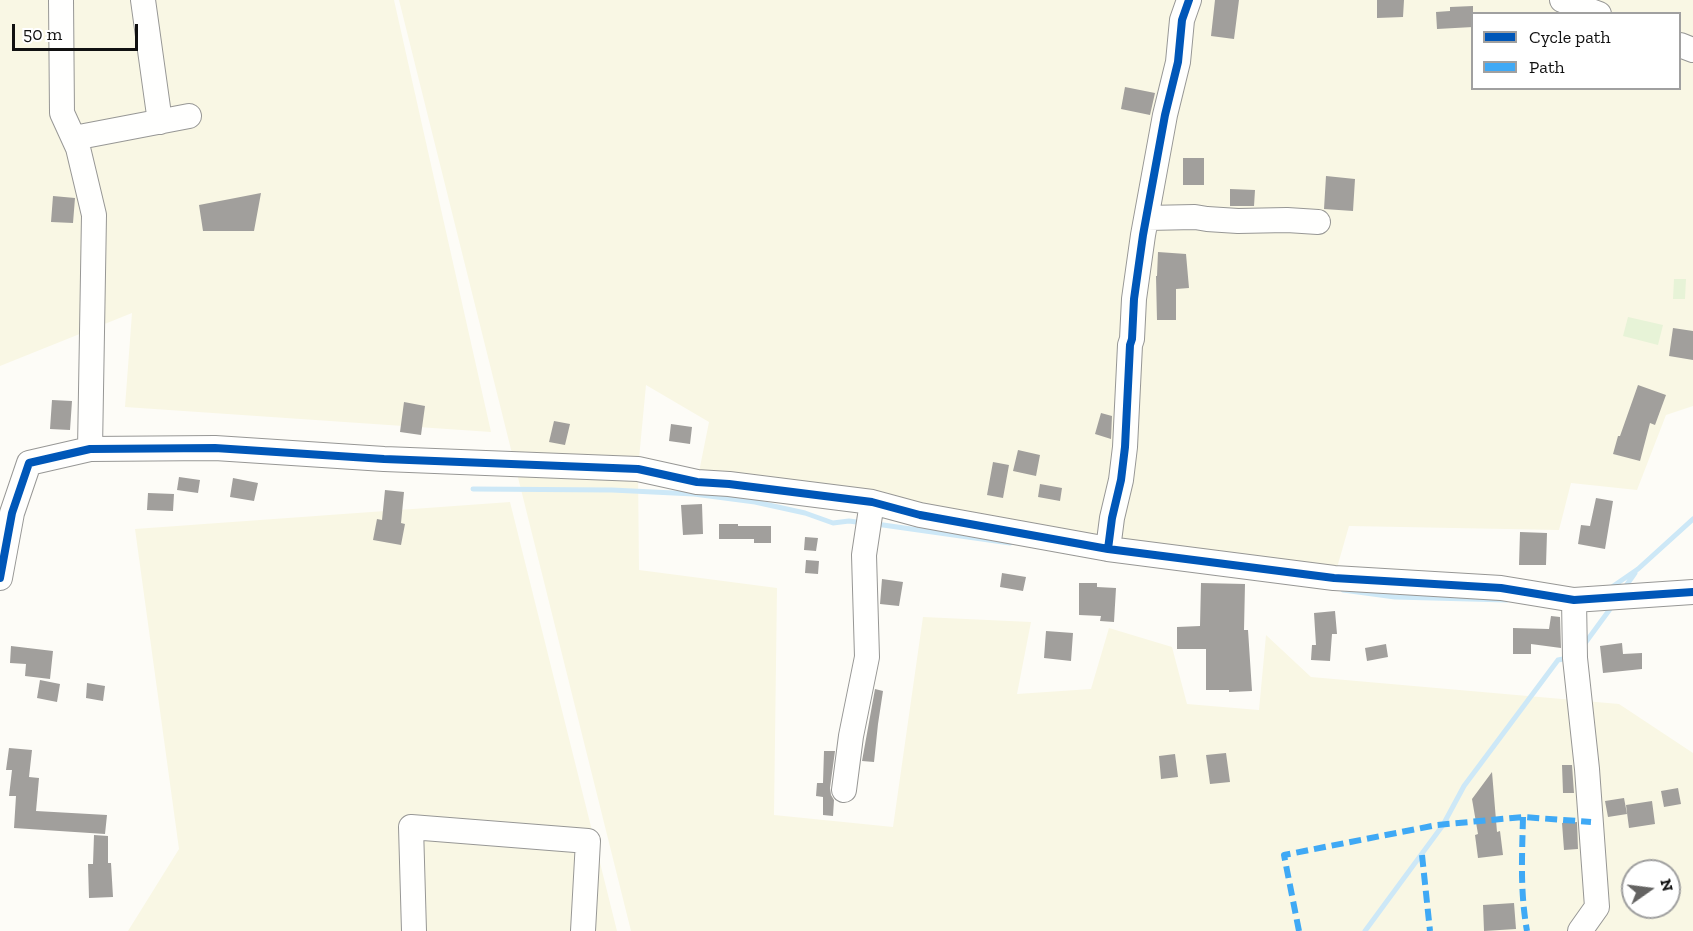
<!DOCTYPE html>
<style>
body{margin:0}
#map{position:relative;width:1693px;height:931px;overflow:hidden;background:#fdfcf7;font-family:"Zilla Slab",serif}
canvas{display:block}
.legend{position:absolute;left:1471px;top:12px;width:210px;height:78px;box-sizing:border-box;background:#fff;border:2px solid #a0a0a0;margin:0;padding:8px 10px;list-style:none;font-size:18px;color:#111}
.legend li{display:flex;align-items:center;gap:12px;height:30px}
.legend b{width:30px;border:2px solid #a0a0a0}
.north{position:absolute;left:1621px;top:859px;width:60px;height:60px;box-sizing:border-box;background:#fff;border:2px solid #a0a0a0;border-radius:50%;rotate:76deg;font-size:16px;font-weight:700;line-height:24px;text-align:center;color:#111}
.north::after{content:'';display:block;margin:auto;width:21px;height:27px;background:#646362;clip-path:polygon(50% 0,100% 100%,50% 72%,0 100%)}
.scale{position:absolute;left:12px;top:24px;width:126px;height:27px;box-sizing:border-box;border:3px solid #111;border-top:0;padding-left:8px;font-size:18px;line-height:21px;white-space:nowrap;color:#111;-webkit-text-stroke:4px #fff;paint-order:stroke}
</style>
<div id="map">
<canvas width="1693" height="931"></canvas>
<ul class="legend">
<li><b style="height:8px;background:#0057b8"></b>Cycle path</li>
<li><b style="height:8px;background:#3fa9f5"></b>Path</li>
</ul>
<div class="north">N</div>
<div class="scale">50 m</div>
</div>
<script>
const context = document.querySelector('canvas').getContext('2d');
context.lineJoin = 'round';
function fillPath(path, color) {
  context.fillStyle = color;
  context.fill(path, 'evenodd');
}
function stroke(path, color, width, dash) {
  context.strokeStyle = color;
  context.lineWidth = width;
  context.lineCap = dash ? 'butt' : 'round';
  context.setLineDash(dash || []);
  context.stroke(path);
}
fillPath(new Path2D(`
 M 0,0 L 394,0 L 491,432 L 125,407 L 132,313 L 0,366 Z
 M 399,0 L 1693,0 L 1693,406 L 1666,415 L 1637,490 L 1571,483 L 1559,530 L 1349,526 L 1334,578 L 697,482 L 709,422 L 646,385 L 638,469 L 639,570 L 777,588 L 774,815 L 893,827 L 923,617 L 1031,622 L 1017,694 L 1091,689 L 1109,628 L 1172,647 L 1187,704 L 1259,710 L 1266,635 L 1311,677 L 1619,704 L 1693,753 L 1693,931 L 631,931 ZM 1472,14 L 1680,14 L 1680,88 L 1472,88 ZM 1633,871 L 1669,871 L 1669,907 L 1633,907 Z
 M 510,502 L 617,931 L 128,931 L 179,849 L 135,529 Z`), '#f9f7e4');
fillPath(new Path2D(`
 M 1674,279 L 1686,279 L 1685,299 L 1673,299 Z
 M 1628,317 L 1663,325 L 1658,345 L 1623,336 Z`), '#e7f3d7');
stroke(new Path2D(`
 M 473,489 L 612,490 L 694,494 L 755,502 L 805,513 L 833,523 L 849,521 L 864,523
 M 876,524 L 1010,543
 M 1609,589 L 1638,569 L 1693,519
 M 1343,590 L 1395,597 L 1507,600
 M 1623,590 L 1635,573
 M 1583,646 L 1613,605
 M 1365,931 L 1443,825 L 1464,786 L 1558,660 L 1568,658`), '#cde8f7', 5);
fillPath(new Path2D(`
 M 1215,0 L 1239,0 L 1234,39 L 1211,36 Z
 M 1377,0 L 1404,0 L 1403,17 L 1377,18 Z
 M 1473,6 L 1473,27 L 1437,29 L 1436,12 L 1450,11 L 1450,7 Z
 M 1125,87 L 1155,93 L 1150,115 L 1121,109 Z
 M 1183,158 L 1204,158 L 1204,185 L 1183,185 Z
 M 1326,176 L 1355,179 L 1353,211 L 1324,209 Z
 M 1230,189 L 1255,190 L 1254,206 L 1230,206 Z
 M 261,193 L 254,231 L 203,231 L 199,205 Z
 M 53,196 L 75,198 L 73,223 L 51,222 Z
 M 1158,252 L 1186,254 L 1189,288 L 1176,289 L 1176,320 L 1157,320 L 1156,276 L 1157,276 Z
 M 1673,328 L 1693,331 L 1693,360 L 1669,356 Z
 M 1638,385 L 1666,395 L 1655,425 L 1650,423 L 1640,461 L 1613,454 L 1618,436 L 1620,436 Z
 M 52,400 L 72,401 L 70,430 L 50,429 Z
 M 404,402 L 425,406 L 421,435 L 400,432 Z
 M 1101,413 L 1112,416 L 1111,439 L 1095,434 Z
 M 554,421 L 570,424 L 565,445 L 549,442 Z
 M 671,424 L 692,427 L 690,444 L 669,441 Z
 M 1018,450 L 1040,455 L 1036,476 L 1013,471 Z
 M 993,462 L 1009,465 L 1003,498 L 987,495 Z
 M 179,477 L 200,480 L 198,493 L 177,490 Z
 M 233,478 L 258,483 L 254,501 L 230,497 Z
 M 1040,484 L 1062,488 L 1060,501 L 1038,497 Z
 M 385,490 L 404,492 L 401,523 L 405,524 L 401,545 L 373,540 L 377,519 L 382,520 Z
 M 148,493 L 174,494 L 173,511 L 147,510 Z
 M 1596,498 L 1613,501 L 1605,549 L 1578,544 L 1581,525 L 1590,526 Z
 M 702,504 L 703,534 L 683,535 L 681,505 Z
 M 719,524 L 738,524 L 738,526 L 771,526 L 771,543 L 754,543 L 754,539 L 719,539 Z
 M 1520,532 L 1547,533 L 1546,565 L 1519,565 Z
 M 805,537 L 818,538 L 816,551 L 804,550 Z
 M 806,560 L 819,561 L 818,574 L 805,573 Z
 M 1002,573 L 1026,577 L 1023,591 L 1000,587 Z
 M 882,579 L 903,582 L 899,606 L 880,604 Z
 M 1079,583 L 1097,583 L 1097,587 L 1116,588 L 1114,622 L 1100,621 L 1101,616 L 1079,615 Z
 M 1201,583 L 1245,584 L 1244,630 L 1248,630 L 1252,691 L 1229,692 L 1229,690 L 1206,690 L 1206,649 L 1177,649 L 1177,627 L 1200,626 Z
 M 1335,611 L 1337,634 L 1332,634 L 1330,661 L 1311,660 L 1312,645 L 1316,645 L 1314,613 Z
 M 1551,616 L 1560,617 L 1561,648 L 1531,644 L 1531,654 L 1513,654 L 1513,628 L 1549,629 Z
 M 1046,631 L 1073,633 L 1071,661 L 1044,658 Z
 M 1622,643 L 1623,654 L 1642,653 L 1642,669 L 1603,673 L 1600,646 Z
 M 1386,644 L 1388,657 L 1367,661 L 1365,648 Z
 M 11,646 L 53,651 L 50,679 L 25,676 L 26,664 L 10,663 Z
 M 40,680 L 60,684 L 57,702 L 37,698 Z
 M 87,683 L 105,686 L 103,701 L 86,698 Z
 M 875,689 L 883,691 L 878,724 L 874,762 L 862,761 Z
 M 9,748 L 32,750 L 29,777 L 39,778 L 36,811 L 107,815 L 105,834 L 14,828 L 16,796 L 9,796 L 12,770 L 6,770 Z
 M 824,751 L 835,751 L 830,788 L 831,795 L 834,800 L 833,816 L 823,815 L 823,797 L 816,796 L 817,783 L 823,783 Z
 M 1226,753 L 1230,782 L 1210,784 L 1206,755 Z
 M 1175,754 L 1178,777 L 1161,779 L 1159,756 Z
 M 1562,765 L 1572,765 L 1574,793 L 1563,793 Z
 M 1492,772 L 1497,832 L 1500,831 L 1503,855 L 1478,858 L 1475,835 L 1478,834 L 1472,799 Z
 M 1678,788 L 1681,804 L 1664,807 L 1661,791 Z
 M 1624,798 L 1627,814 L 1608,817 L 1605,801 Z
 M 1652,801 L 1655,824 L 1629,828 L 1626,805 Z
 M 1577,822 L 1578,849 L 1564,850 L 1562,823 Z
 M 94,835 L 108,836 L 108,863 L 111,863 L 113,897 L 89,898 L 88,864 L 93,864 Z
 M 1514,903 L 1516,929 L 1484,931 L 1483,905 Z`), '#a19f9c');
const minor = new Path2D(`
 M 61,0 L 62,113 L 78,148 L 94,215 L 90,449
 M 143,0 L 160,122
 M 1562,0 L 1599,14
 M 1680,45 L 1693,50
 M 74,138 L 189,116
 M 1147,218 L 1195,217 L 1207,219 L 1238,221 L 1287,220 L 1318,222
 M 1108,549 L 1112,518 L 1121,480 L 1125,447 L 1130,345 L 1132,339 L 1134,299 L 1143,235 L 1165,115 L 1178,62 L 1182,20 L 1189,0
 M 0,578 L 12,513 L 29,463 L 90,449 L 215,448 L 384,459 L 638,469 L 697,482 L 729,484 L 872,502 L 920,515 L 1108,549 L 1334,578 L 1501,588 L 1574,600 L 1693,592
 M 1574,600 L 1575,658 L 1587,769 L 1597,907 L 1580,931
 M 844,790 L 851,736 L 867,657 L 864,555 L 872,502
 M 414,931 L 411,827 L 588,841 L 583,931`);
stroke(minor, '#979795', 26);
stroke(minor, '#fffffe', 24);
stroke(new Path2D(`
 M 1523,817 C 1522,857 1520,891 1527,931
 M 1422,855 L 1430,931
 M 1299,931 L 1284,855 L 1437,825 L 1523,817 L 1591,822`), '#3fa9f5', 6, [12, 6]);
stroke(new Path2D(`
 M 1108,549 L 1112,518 L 1121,480 L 1125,447 L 1130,345 L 1132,339 L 1134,299 L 1143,235 L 1165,115 L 1178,62 L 1182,20 L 1189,0
 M 0,578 L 12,513 L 29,463 L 90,449 L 215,448 L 384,459 L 638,469 L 697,482 L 729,484 L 872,502 L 920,515 L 1108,549 L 1334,578 L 1501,588 L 1574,600 L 1693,592`), '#0057b8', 8);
</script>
